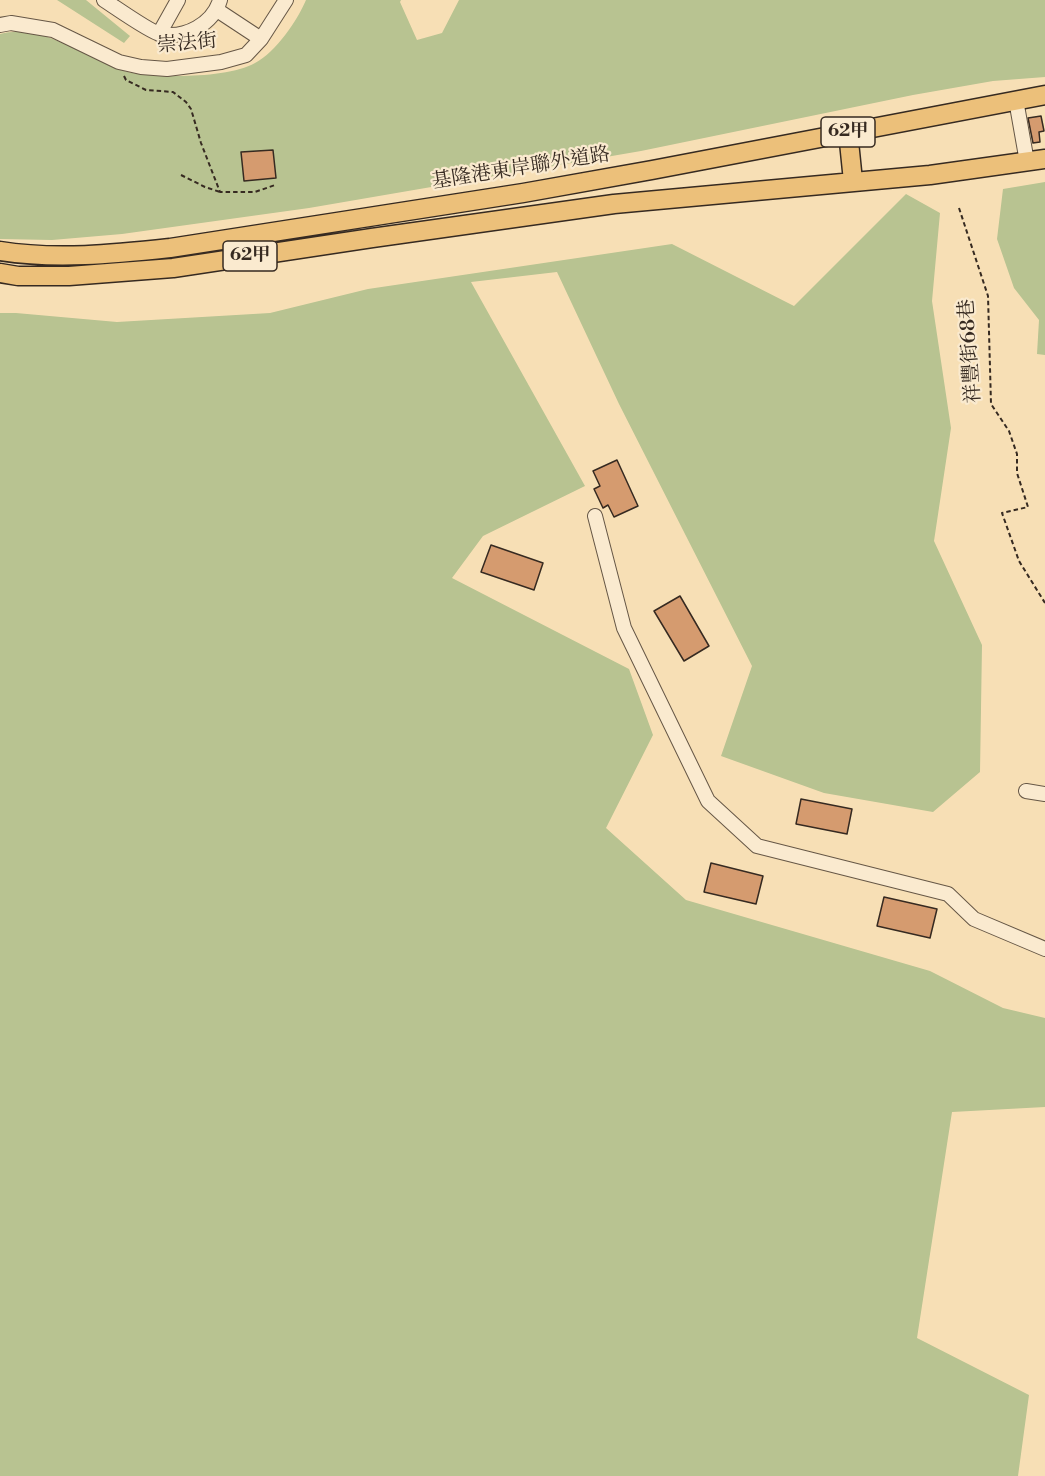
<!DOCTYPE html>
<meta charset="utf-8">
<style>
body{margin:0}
canvas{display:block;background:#f7dfb5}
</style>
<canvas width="1045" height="1476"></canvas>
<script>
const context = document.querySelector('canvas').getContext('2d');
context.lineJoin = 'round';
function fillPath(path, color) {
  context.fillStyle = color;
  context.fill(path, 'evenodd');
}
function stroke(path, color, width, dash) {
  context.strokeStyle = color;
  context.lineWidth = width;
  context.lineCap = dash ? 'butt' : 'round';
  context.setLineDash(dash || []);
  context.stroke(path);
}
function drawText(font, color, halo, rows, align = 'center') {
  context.font = font + ' "Libre Bodoni","Noto Serif TC",serif';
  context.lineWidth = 4.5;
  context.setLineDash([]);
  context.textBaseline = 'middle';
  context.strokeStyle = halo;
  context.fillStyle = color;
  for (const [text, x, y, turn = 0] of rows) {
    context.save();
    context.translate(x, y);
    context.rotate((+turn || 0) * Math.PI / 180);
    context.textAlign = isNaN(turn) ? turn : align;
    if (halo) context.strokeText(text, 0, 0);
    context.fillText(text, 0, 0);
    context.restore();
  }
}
fillPath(new Path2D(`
 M 57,0 L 86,0 L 130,36 L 124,43 Z
 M 306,0 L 401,0 L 400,2 L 417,40 L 442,33 L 459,0 L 1045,0 L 1045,77 L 993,81 L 913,95 L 641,151 L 309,208 L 122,234 L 52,240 L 0,239 L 0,34 C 38,24 74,50 107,64 C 115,68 125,72 133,73 C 163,78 229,78 255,63 C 276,52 297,21 306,0 Z
 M 1045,182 L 1045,355 L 1037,354 L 1039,320 L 1014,288 L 997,239 L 1003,189 Z
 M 906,194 L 940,213 L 932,301 L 951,428 L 934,541 L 982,645 L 980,772 L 933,812 L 824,793 L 721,756 L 752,666 L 619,404 L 557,272 L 471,282 L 585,486 L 483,536 L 452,578 L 629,669 L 653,735 L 606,828 L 686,900 L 930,971 L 1003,1008 L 1045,1018 L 1045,1107 L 952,1112 L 917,1338 L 1029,1395 L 1018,1476 L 0,1476 L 0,313 L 16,313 L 117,322 L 270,313 L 368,289 L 672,244 L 794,306 Z`), '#b8c391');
const building = new Path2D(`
 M 1041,116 L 1044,131 L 1039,132 L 1040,142 L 1033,143 L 1028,118 Z
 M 273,150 L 276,178 L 244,181 L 241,152 Z
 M 617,460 L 638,506 L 614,517 L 608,505 L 603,508 L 594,489 L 600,486 L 593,471 Z
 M 491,545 L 543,563 L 534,590 L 481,572 Z
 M 680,596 L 709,646 L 684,661 L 654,611 Z
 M 801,799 L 852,809 L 847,834 L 796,824 Z
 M 711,863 L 763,876 L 756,904 L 704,892 Z
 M 884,897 L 937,909 L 930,938 L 877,926 Z`);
fillPath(building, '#d59b6f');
stroke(building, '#362a21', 1.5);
const minor = new Path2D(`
 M 104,0 C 115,7 150,32 160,34 C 185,39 213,24 220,0
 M 217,10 L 261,39
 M 0,25 L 11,23 L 53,30 L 119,62 L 141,67 L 167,69 L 221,62 L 246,55 L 261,39 L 286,0
 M 159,34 L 178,0
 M 1016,100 L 1027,162
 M 595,516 L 624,628 L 708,801 L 757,846 L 948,894 L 974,919 L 1045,949
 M 1026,791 L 1045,794`);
const highway = new Path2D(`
 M 848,132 L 853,181
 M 0,251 C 56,260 114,254 170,248 L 523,193 L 652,170 L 1045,95
 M 0,273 L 18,276 L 69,276 L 173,268 L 372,238 L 614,204 L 930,175 L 1045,159`);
stroke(minor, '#665746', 16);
stroke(highway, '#362a21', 21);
stroke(new Path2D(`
 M 124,76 L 126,80 L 146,90 L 173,92 L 186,102 L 191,109 L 201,143 L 220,192 L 255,192 L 275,185
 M 181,175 L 205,187 L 220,192
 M 959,208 L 988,296 L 991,404 L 1009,431 L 1017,454 L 1017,473 L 1028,507 L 1002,513 L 1019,561 L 1045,603`), '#362a21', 2, [4.5, 3]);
stroke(minor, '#faeacf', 14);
stroke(highway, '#ecc07a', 18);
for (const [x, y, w] of [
 [848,132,54],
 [250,256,54]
]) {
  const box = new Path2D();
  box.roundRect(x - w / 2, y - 15, w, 30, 4.5);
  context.fillStyle = '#faeacf';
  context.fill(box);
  stroke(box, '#362a21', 1.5);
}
drawText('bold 18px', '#362a21', null, [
 ["62甲",848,132],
 ["62甲",250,256]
]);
drawText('20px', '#362a21', '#faeacf', [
 ["崇法街",187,44,-5],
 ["基隆港東岸聯外道路",521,169,-9],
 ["祥豐街68巷",971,351,-94]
]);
</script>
